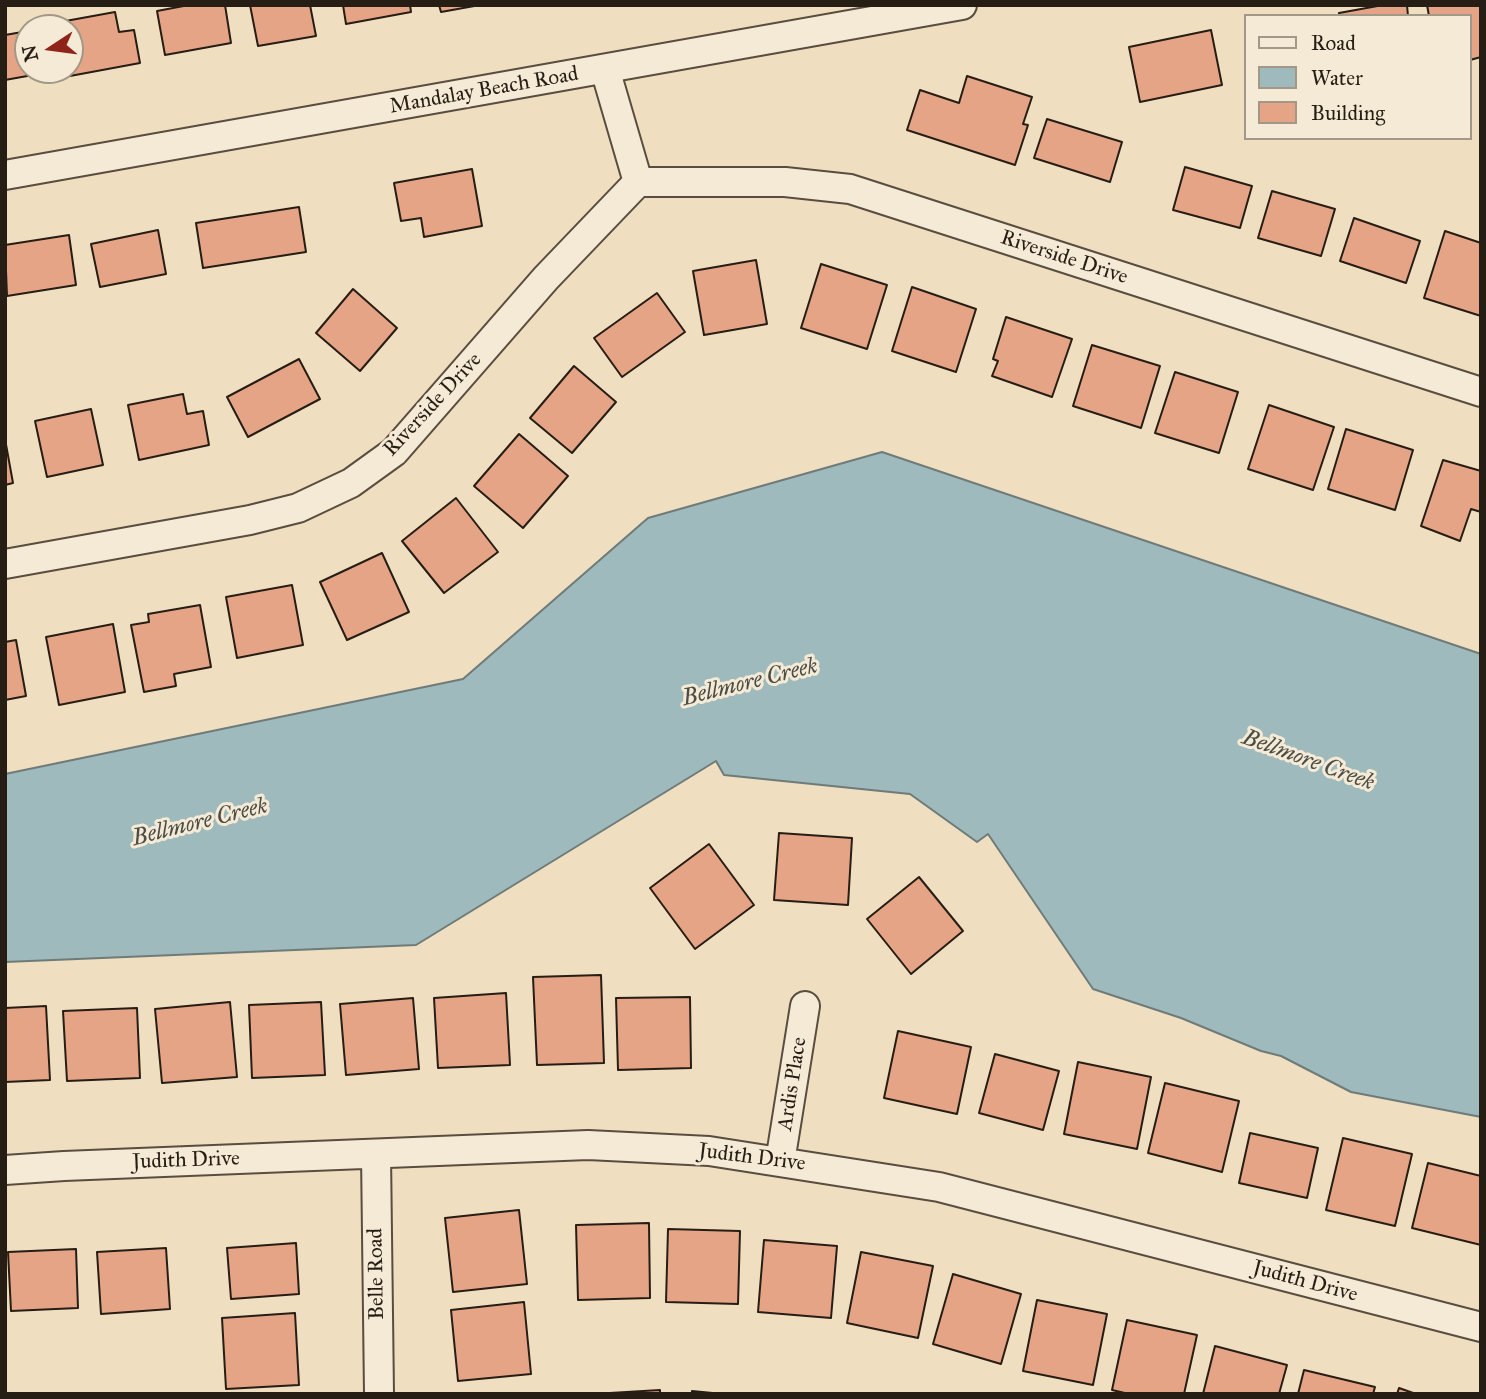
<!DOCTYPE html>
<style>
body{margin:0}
#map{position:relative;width:1486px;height:1399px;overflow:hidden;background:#f0dec0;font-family:"IM FELL Great Primer",serif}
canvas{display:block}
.frame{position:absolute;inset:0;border:7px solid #261d14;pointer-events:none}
.legend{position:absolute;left:1244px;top:14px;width:228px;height:126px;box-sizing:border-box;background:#f5ead6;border:2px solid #a29888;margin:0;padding:9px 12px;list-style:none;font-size:21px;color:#261d14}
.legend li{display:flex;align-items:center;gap:14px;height:35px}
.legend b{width:35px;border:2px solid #a29888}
.north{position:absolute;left:14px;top:14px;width:70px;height:70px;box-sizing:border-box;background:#f5ead6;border:2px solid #a29888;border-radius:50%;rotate:257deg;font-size:19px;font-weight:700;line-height:28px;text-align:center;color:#261d14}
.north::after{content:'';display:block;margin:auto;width:24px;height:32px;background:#8f2418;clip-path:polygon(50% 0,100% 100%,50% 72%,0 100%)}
</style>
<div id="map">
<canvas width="1486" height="1399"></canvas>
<div class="frame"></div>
<ul class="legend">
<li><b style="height:9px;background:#f5ead6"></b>Road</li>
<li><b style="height:19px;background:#9ebabc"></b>Water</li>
<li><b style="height:19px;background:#e6a487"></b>Building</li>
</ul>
<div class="north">N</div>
</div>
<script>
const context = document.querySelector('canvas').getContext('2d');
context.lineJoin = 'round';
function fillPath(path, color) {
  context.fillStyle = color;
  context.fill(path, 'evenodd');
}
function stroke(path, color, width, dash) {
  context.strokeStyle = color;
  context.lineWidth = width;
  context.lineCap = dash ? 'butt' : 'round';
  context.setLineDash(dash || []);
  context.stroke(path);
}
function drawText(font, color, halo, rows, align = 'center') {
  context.font = font + ' "IM FELL Great Primer",serif';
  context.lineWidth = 6;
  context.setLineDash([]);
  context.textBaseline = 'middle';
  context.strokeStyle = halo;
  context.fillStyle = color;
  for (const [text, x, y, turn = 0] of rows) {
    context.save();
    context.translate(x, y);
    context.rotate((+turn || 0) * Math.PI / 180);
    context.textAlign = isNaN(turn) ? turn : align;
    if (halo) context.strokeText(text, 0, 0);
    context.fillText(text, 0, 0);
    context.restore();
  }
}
const water = new Path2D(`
 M 882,452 L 1481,654 L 1481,1117 L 1351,1092 L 1281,1056 L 1261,1051 L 1181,1018 L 1093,989 L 988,834 L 977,842 L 910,794 L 724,775 L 716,761 L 416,945 L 5,962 L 5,774 L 463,679 L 648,518 Z`);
fillPath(water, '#9ebabc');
stroke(water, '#6e7b79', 2);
const building = new Path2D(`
 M 189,5 L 225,5 L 231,43 L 165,55 L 157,11 Z
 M 250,5 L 310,5 L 316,36 L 258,46 Z
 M 343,5 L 410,5 L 411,12 L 346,24 Z
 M 439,5 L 480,5 L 441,12 Z
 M 1383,5 L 1407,5 L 1408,16 L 1339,16 L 1339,13 Z
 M 1427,5 L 1481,5 L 1481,57 L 1470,60 L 1470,16 L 1429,16 Z
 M 115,12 L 119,32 L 134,30 L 140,63 L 70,76 L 70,28 L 61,28 L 60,22 Z
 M 1211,30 L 1222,85 L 1140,102 L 1129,47 Z
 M 28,31 L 28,70 L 43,70 L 44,73 L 5,80 L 5,35 Z
 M 967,76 L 1032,97 L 1023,124 L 1028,125 L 1015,165 L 907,130 L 920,90 L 959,103 Z
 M 1047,119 L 1122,142 L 1110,182 L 1034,158 Z
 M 1185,167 L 1252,186 L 1240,228 L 1173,210 Z
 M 472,169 L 482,226 L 424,237 L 421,218 L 401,221 L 394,183 Z
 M 1272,191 L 1335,209 L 1321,256 L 1258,238 Z
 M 299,207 L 306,252 L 203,268 L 196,223 Z
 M 1354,218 L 1420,241 L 1406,283 L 1340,261 Z
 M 158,230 L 166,274 L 100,287 L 91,244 Z
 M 1445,231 L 1481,243 L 1481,316 L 1424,298 Z
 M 69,235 L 76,285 L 7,296 L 5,245 Z
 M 756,260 L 767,324 L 704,335 L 693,271 Z
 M 821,264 L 887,285 L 867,349 L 801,328 Z
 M 912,287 L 976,309 L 956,372 L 892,351 Z
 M 353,289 L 397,328 L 360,371 L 316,333 Z
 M 657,293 L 685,332 L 622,377 L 594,338 Z
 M 1006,317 L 1072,339 L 1052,397 L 992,376 L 998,361 L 993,359 Z
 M 1092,345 L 1160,366 L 1141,428 L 1073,406 Z
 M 299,359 L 320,399 L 248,437 L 227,397 Z
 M 574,366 L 616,402 L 572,453 L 530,418 Z
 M 1175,372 L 1238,392 L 1219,453 L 1155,433 Z
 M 183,394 L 187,414 L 203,411 L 209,445 L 139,460 L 128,405 Z
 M 1269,405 L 1334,427 L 1313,490 L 1248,469 Z
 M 91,409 L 103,465 L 47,477 L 35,421 Z
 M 1346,429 L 1413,450 L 1395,510 L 1328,489 Z
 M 519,434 L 568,476 L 523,528 L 474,486 Z
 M 5,439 L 13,483 L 5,485 Z
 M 1443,460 L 1481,471 L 1481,512 L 1471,509 L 1460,541 L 1421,526 Z
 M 456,498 L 498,552 L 444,593 L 402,541 Z
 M 382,553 L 409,612 L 347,640 L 320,582 Z
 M 292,585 L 303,645 L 237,658 L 226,597 Z
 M 200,605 L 211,667 L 174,674 L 176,686 L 144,692 L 131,625 L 149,622 L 148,614 Z
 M 113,624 L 125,692 L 59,705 L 46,637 Z
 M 16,640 L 26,696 L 5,700 L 5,642 Z
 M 779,833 L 852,838 L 848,905 L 774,900 Z
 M 709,844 L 754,905 L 695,949 L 650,888 Z
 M 919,877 L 963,931 L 911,974 L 867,919 Z
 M 601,975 L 604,1063 L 537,1065 L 533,977 Z
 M 506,993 L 510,1065 L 438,1068 L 434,998 Z
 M 690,997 L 691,1068 L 618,1070 L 616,998 Z
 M 413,998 L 419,1069 L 346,1075 L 340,1004 Z
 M 230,1002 L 237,1077 L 162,1083 L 155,1009 Z
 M 321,1002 L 325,1075 L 252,1078 L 249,1005 Z
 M 46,1006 L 50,1080 L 5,1082 L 5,1008 Z
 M 137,1008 L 140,1078 L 67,1081 L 63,1011 Z
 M 898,1031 L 971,1047 L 957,1114 L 884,1098 Z
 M 995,1054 L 1059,1071 L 1043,1130 L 979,1113 Z
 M 1078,1062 L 1151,1077 L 1137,1149 L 1064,1134 Z
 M 1165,1083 L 1239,1101 L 1222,1172 L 1148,1153 Z
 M 1250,1133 L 1318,1148 L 1307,1198 L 1239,1183 Z
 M 1343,1138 L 1412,1154 L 1395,1226 L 1326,1210 Z
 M 1428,1163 L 1481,1176 L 1481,1245 L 1412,1228 Z
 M 519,1210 L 527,1284 L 453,1292 L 445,1218 Z
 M 649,1223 L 650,1298 L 578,1300 L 576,1225 Z
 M 668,1229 L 740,1231 L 738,1304 L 666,1302 Z
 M 764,1240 L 837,1246 L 831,1318 L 758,1312 Z
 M 296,1243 L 299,1294 L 231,1299 L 227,1248 Z
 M 166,1248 L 170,1309 L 101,1314 L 97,1252 Z
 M 76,1249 L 78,1308 L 11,1311 L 8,1252 Z
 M 861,1252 L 933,1266 L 918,1338 L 847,1323 Z
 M 953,1274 L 1021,1294 L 1001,1364 L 933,1344 Z
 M 1037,1300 L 1107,1314 L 1093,1385 L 1023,1371 Z
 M 524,1302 L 531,1374 L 458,1381 L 451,1310 Z
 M 295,1313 L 299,1385 L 226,1389 L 222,1318 Z
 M 1127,1320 L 1197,1335 L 1184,1394 L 1129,1394 L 1112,1390 Z
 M 1215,1346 L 1287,1365 L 1279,1394 L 1203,1394 Z
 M 1304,1370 L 1375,1387 L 1373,1394 L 1298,1394 Z
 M 1399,1388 L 1416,1394 L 1397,1394 Z
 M 660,1390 L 660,1394 L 593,1394 Z
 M 692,1391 L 723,1394 L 692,1394 Z`);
fillPath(building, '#e6a487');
stroke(building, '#261d14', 2);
const street = new Path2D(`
 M 5,175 L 962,5
 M 638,182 L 785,182 L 850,189 L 1481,392
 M 5,564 L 250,520 L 298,508 L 351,483 L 394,452 L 546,278 L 638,182 L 605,69
 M 376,1154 L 379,1394
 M 780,1162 L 805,1006
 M 5,1170 L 64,1166 L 588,1145 L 709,1151 L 939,1187 L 1481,1327`);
stroke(street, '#584d3f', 32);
stroke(street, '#f5ead6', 28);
drawText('21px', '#261d14', '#f5ead6', [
 ["Mandalay Beach Road",484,91,-10],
 ["Riverside Drive",1064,258,18],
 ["Riverside Drive",433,405,-47],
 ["Ardis Place",793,1084,-81],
 ["Judith Drive",752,1158,7],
 ["Judith Drive",186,1161,-2],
 ["Belle Road",377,1274,-91],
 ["Judith Drive",1305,1282,15]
]);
drawText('italic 23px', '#4a4c46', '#f5ead6', [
 ["Bellmore Creek",750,683,-14],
 ["Bellmore Creek",1308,761,20],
 ["Bellmore Creek",200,823,-14]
]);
</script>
